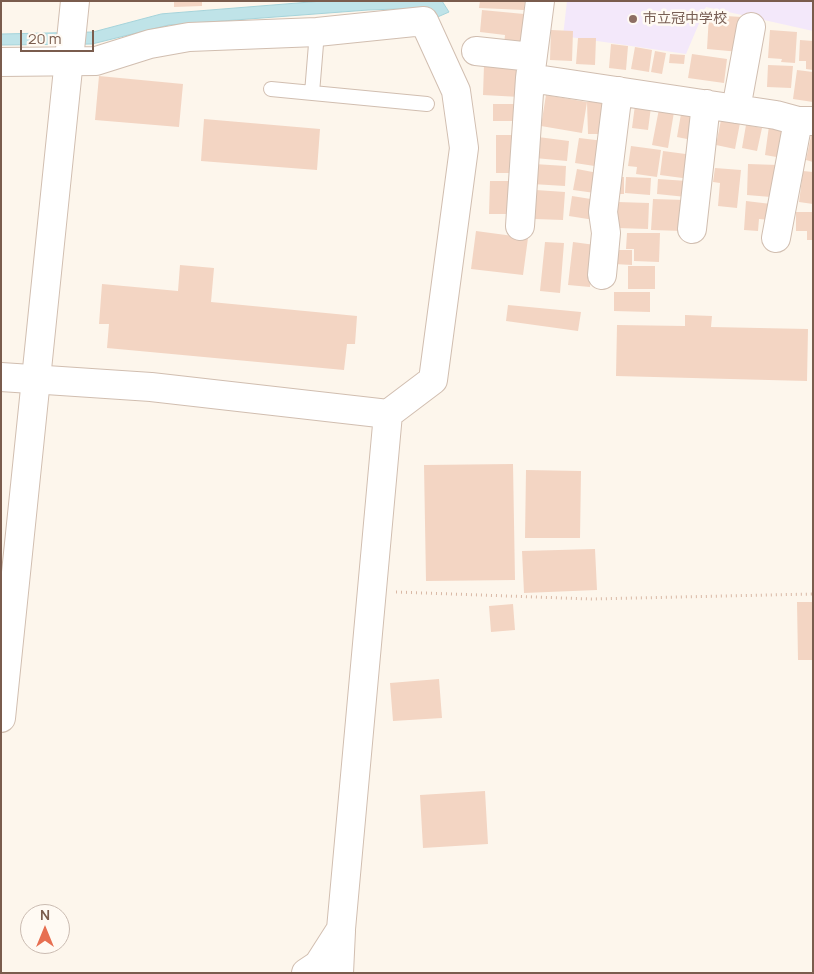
<!DOCTYPE html>
<meta charset="utf-8">
<style>
body{margin:0}
#map{position:relative;width:814px;height:974px;overflow:hidden;background:#fdf6ec;font-family:Manrope,sans-serif}
canvas{display:block}
.frame{position:absolute;inset:0;border:2px solid #7a5c4d;pointer-events:none}
.north{position:absolute;left:20px;top:904px;width:50px;height:50px;box-sizing:border-box;background:#fffaf3;border:1px solid #cabbb1;border-radius:50%;rotate:0deg;font-size:14px;font-weight:700;line-height:20px;text-align:center;color:#7a5c4d}
.north::after{content:'';display:block;margin:auto;width:18px;height:22px;background:#e76f51;clip-path:polygon(50% 0,100% 100%,50% 72%,0 100%)}
.scale{position:absolute;left:20px;top:30px;width:74px;height:22px;box-sizing:border-box;border:2px solid #7a5c4d;border-top:0;padding-left:6px;font-size:15px;line-height:18px;white-space:nowrap;color:#7a5c4d;-webkit-text-stroke:4px #fffaf3;paint-order:stroke}
</style>
<div id="map">
<canvas width="814" height="974"></canvas>
<div class="frame"></div>
<div class="north">N</div>
<div class="scale">20 m</div>
</div>
<script>
const context = document.querySelector('canvas').getContext('2d');
context.lineJoin = 'round';
function fillPath(path, color) {
  context.fillStyle = color;
  context.fill(path, 'evenodd');
}
function stroke(path, color, width, dash) {
  context.strokeStyle = color;
  context.lineWidth = width;
  context.lineCap = dash ? 'butt' : 'round';
  context.setLineDash(dash || []);
  context.stroke(path);
}
function drawText(font, color, halo, rows, align = 'center') {
  context.font = font + ' Manrope,"Noto Sans JP",sans-serif';
  context.lineWidth = 5;
  context.setLineDash([]);
  context.textBaseline = 'middle';
  context.strokeStyle = halo;
  context.fillStyle = color;
  for (const [text, x, y, turn = 0] of rows) {
    context.save();
    context.translate(x, y);
    context.rotate((+turn || 0) * Math.PI / 180);
    context.textAlign = isNaN(turn) ? turn : align;
    if (halo) context.strokeText(text, 0, 0);
    context.fillText(text, 0, 0);
    context.restore();
  }
}
fillPath(new Path2D(`
 M 567,1 L 813,1 L 813,31 L 706,7 L 686,54 L 563,36 Z`), '#f3e8fa');
const water = new Path2D(`
 M 323,1 L 442,1 L 449,12 L 433,19 L 427,8 L 368,10 L 169,25 L 92,44 L 1,45 L 1,34 L 93,32 L 161,14 Z`);
fillPath(water, '#bfe3e8');
stroke(water, '#a5d3da', 1);
fillPath(new Path2D(`
 M 174,1 L 202,1 L 202,6 L 174,7 Z
 M 480,1 L 525,1 L 524,10 L 479,8 Z
 M 482,10 L 524,14 L 521,47 L 504,45 L 505,35 L 480,32 Z
 M 709,15 L 742,17 L 740,52 L 707,49 Z
 M 551,30 L 573,31 L 572,61 L 550,60 Z
 M 770,30 L 797,32 L 795,63 L 781,62 L 782,59 L 768,58 Z
 M 578,38 L 596,38 L 595,65 L 576,64 Z
 M 800,40 L 813,41 L 813,70 L 806,69 L 806,61 L 799,61 Z
 M 611,44 L 628,46 L 626,70 L 609,68 Z
 M 635,47 L 652,50 L 649,72 L 631,69 Z
 M 655,51 L 666,53 L 662,74 L 651,72 Z
 M 670,54 L 685,55 L 684,64 L 669,63 Z
 M 692,54 L 727,59 L 724,83 L 688,78 Z
 M 484,65 L 521,67 L 520,97 L 483,95 Z
 M 768,65 L 793,66 L 791,88 L 767,87 Z
 M 797,70 L 813,72 L 813,102 L 793,99 Z
 M 99,76 L 183,84 L 179,127 L 95,120 Z
 M 546,95 L 587,102 L 607,102 L 608,134 L 588,134 L 587,102 L 582,133 L 541,126 Z
 M 493,104 L 518,104 L 518,121 L 493,121 Z
 M 635,105 L 651,107 L 648,130 L 632,128 Z
 M 659,109 L 674,112 L 668,148 L 652,145 Z
 M 681,114 L 697,116 L 692,140 L 677,137 Z
 M 204,119 L 320,129 L 317,170 L 201,161 Z
 M 721,120 L 740,123 L 735,149 L 716,145 Z
 M 746,125 L 762,128 L 757,151 L 742,148 Z
 M 769,126 L 786,129 L 782,158 L 765,155 Z
 M 812,131 L 813,131 L 813,162 L 806,160 Z
 M 496,135 L 517,135 L 516,173 L 496,173 Z
 M 538,137 L 569,141 L 567,161 L 535,158 Z
 M 579,138 L 604,141 L 601,167 L 575,163 Z
 M 631,146 L 661,150 L 657,177 L 636,174 L 637,167 L 628,166 Z
 M 663,151 L 693,155 L 690,179 L 660,175 Z
 M 534,164 L 566,166 L 565,186 L 532,184 Z
 M 748,164 L 778,165 L 777,188 L 771,188 L 771,197 L 747,195 Z
 M 715,168 L 741,170 L 737,208 L 718,206 L 720,183 L 713,182 Z
 M 577,169 L 598,173 L 595,193 L 573,190 Z
 M 803,171 L 813,172 L 813,204 L 799,202 Z
 M 616,177 L 624,177 L 624,194 L 616,194 Z
 M 626,177 L 651,178 L 650,195 L 625,193 Z
 M 658,179 L 687,181 L 686,197 L 657,194 Z
 M 490,181 L 512,181 L 511,214 L 489,214 Z
 M 536,190 L 565,192 L 563,220 L 535,219 Z
 M 572,196 L 597,200 L 594,220 L 569,216 Z
 M 653,199 L 685,200 L 683,231 L 651,230 Z
 M 746,201 L 771,204 L 770,220 L 759,219 L 758,231 L 744,230 Z
 M 618,202 L 649,203 L 648,229 L 617,228 Z
 M 796,212 L 812,212 L 813,240 L 807,240 L 807,231 L 796,231 Z
 M 476,231 L 528,238 L 523,275 L 471,269 Z
 M 627,233 L 660,233 L 659,262 L 634,261 L 634,249 L 626,249 Z
 M 545,242 L 564,243 L 560,293 L 540,291 Z
 M 573,242 L 595,245 L 590,287 L 568,285 Z
 M 614,250 L 632,250 L 632,265 L 614,264 Z
 M 180,265 L 214,268 L 211,302 L 357,316 L 355,344 L 347,344 L 344,370 L 107,348 L 109,324 L 99,324 L 102,284 L 178,291 Z
 M 628,266 L 655,266 L 655,289 L 628,289 Z
 M 614,292 L 650,292 L 650,312 L 614,311 Z
 M 508,305 L 581,312 L 578,331 L 506,321 Z
 M 685,315 L 712,316 L 711,327 L 808,329 L 807,381 L 616,376 L 617,325 L 685,326 Z
 M 513,464 L 515,580 L 426,581 L 424,465 Z
 M 526,470 L 581,471 L 580,538 L 525,538 Z
 M 595,549 L 597,590 L 524,593 L 522,551 Z
 M 797,602 L 813,602 L 813,660 L 798,660 Z
 M 513,604 L 515,630 L 491,632 L 489,606 Z
 M 439,679 L 442,718 L 393,721 L 390,683 Z
 M 485,791 L 488,844 L 423,848 L 420,795 Z`), '#f3d5c3');
const service = new Path2D(`
 M 271,89 L 427,104
 M 312,93 L 317,32`);
const minor = new Path2D(`
 M 476,51 L 532,57
 M 1,62 L 96,61 L 150,44 L 189,37 L 317,32 L 424,21 L 456,91 L 464,148 L 433,380 L 388,414 L 151,387 L 1,377
 M 530,78 L 776,115 L 798,121 L 813,121
 M 736,109 L 751,27
 M 520,226 L 530,78 L 540,1
 M 692,229 L 706,104
 M 776,238 L 798,121
 M 602,275 L 606,233 L 603,212 L 618,91
 M 306,973 L 318,965 L 341,929 L 388,414
 M 339,973 L 341,931`);
const tertiary = new Path2D(`
 M 1,718 L 75,1`);
stroke(service, '#d1beb0', 16);
stroke(minor, '#d1beb0', 30);
stroke(tertiary, '#d1beb0', 30);
stroke(new Path2D(`
 M 396,592 L 591,599 L 813,594`), '#d9b8a5', 3, [1, 4]);
stroke(service, '#fff', 14);
stroke(minor, '#fff', 28);
stroke(tertiary, '#fff', 28);
for (const [x, y, r, color] of [
 [633,19,5,"#8d6e63"]
]) {
  const dot = new Path2D();
  dot.arc(x, y, r, 0, 2 * Math.PI);
  context.fillStyle = color;
  context.fill(dot);
  stroke(dot, '#fffaf3', 2);
}
drawText('14px', '#785e54', '#fffaf3', [
 ["市立冠中学校",643,19]
], 'left');
</script>
